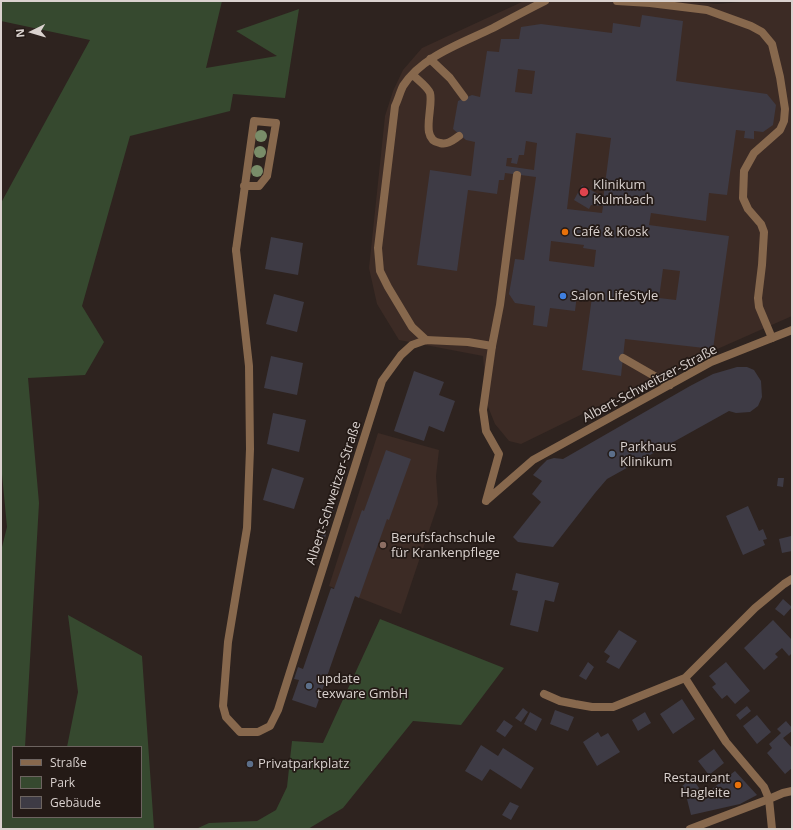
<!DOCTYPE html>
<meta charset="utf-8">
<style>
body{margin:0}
#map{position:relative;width:793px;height:830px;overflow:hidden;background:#2e231f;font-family:"Open Sans",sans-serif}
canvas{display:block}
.frame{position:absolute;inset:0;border:2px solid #dad2cf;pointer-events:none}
.legend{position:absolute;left:12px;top:746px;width:130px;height:72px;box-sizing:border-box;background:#241a16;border:1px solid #6d6460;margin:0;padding:5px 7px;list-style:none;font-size:12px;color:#dad2cf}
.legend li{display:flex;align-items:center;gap:8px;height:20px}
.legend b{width:20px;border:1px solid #6d6460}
.north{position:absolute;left:12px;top:12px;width:40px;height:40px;-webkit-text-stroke:3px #241a16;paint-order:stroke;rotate:265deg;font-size:11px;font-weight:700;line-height:16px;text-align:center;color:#dad2cf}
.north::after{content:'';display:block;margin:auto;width:14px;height:18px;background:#dad2cf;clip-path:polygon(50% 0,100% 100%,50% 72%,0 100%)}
</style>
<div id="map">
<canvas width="793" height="830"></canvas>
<div class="frame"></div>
<ul class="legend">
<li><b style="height:5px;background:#87684d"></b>Straße</li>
<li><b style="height:11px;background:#36492f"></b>Park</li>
<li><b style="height:11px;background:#3e3b45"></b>Gebäude</li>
</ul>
<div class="north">N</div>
</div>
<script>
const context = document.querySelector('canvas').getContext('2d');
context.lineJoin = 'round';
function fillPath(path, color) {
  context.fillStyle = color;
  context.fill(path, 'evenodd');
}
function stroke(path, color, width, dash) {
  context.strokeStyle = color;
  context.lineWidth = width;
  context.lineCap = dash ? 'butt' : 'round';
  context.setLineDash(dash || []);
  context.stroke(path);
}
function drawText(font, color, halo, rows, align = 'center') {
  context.font = font + ' "Open Sans",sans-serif';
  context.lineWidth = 3.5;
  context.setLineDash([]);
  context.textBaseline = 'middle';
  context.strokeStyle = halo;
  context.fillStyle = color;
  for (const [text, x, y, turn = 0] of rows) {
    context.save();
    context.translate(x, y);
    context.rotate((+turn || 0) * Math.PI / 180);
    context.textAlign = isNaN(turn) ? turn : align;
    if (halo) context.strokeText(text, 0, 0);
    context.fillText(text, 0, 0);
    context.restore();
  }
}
fillPath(new Path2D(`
 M 524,1 L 678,1 L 717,4 L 754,1 L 792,1 L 792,316 L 697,358 L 521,444 L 509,441 L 495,424 L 487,404 L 483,356 L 399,340 L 377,304 L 369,268 L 385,116 L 393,91 L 403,70 L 422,48 Z
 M 378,433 L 439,450 L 436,476 L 438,504 L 401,614 L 329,586 Z`), '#3c2b25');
fillPath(new Path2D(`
 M 1,1 L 222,1 L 206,68 L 277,56 L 236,31 L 299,9 L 285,98 L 233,94 L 230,111 L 130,136 L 82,306 L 104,342 L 85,375 L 28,378 L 39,503 L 25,747 L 13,747 L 13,817 L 141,817 L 141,747 L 67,747 L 78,692 L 68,615 L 142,656 L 154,829 L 1,829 L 1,551 L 7,527 L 1,464 L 1,203 L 90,40 L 1,21 Z
 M 380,619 L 504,668 L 461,725 L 413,721 L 343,808 L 308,829 L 196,829 L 209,823 L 257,821 L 276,810 L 287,787 L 292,741 L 323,743 Z`), '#36492f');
fillPath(new Path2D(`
 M 642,15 L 683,21 L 676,81 L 767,94 L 776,105 L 773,125 L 763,132 L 754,131 L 754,139 L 744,138 L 745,131 L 736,130 L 727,195 L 709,193 L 706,221 L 651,213 L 649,225 L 729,236 L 713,349 L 625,339 L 621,376 L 582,370 L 592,297 L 577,295 L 575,311 L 550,308 L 547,327 L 533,325 L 535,306 L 515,303 L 509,294 L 515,259 L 524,260 L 536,177 L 505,173 L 504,180 L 499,180 L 497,194 L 468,190 L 457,271 L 417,265 L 430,170 L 471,176 L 475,142 L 466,140 L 453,129 L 458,101 L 472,95 L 480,97 L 487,51 L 499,52 L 501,39 L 519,39 L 521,27 L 541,24 L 612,33 L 613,23 L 640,27 ZM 518,69 L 535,71 L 532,94 L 515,92 ZM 576,133 L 611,138 L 603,200 L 594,199 L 598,194 L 582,185 L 574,200 L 589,209 L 591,205 L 603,206 L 602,213 L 567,209 ZM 526,141 L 537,143 L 534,170 L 506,166 L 507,158 L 512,158 L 511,163 L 517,164 L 519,155 L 524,155 ZM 551,241 L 584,245 L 583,248 L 596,250 L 594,267 L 549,261 ZM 663,269 L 680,271 L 676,300 L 659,298 Z
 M 271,237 L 303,243 L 298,275 L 265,269 Z
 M 274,294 L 304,302 L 297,332 L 266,324 Z
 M 271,356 L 303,363 L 297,395 L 264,388 Z
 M 737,367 L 747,367 L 754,370 L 761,381 L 762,397 L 758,406 L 750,412 L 736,413 L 729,411 L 607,479 L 595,493 L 553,547 L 518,542 L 513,537 L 541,502 L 532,494 L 542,481 L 533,475 L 540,467 L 547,460 L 554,458 L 563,459 L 690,386 L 713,374 Z
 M 414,371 L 444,382 L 439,395 L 455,401 L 444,432 L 429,426 L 424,441 L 394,431 Z
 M 273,413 L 306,420 L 299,452 L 267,444 Z
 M 386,450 L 411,459 L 389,520 L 387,519 L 359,598 L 355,596 L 316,708 L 292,700 L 299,680 L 294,679 L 298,667 L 303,669 L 331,588 L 334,589 L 362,510 L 364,511 Z
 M 272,468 L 304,478 L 294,509 L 263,500 Z
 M 778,478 L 784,478 L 783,487 L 777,486 Z
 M 329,505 L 335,507 L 330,520 L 324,518 Z
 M 748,506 L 759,531 L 763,529 L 767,539 L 763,540 L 765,545 L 743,555 L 726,516 Z
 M 323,529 L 327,531 L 324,542 L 319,540 Z
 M 791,536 L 792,551 L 782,553 L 779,539 Z
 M 516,573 L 559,583 L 554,602 L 545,600 L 538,632 L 510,625 L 518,591 L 512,590 Z
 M 783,599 L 792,607 L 784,616 L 775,609 Z
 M 773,620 L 792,640 L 792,653 L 789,656 L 782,648 L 775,654 L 778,657 L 764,670 L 744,648 Z
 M 619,630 L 637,641 L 619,669 L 606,662 L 610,656 L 604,652 Z
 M 588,662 L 594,667 L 586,680 L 579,676 Z
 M 726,662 L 750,691 L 735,704 L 727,695 L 722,699 L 712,687 L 716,684 L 709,676 Z
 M 682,699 L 695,719 L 673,734 L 660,714 Z
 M 747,706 L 751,711 L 740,720 L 736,715 Z
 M 523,708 L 528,712 L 521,722 L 515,718 Z
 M 555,710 L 574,717 L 568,731 L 550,724 Z
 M 530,712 L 542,719 L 536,731 L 524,724 Z
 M 645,712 L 651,723 L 638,731 L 632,720 Z
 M 757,715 L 771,732 L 757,744 L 743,726 Z
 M 504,720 L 513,726 L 505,737 L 496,731 Z
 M 786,721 L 792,728 L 792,731 L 783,738 L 792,748 L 792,768 L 785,774 L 767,753 L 772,748 L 769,744 L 781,733 L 777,729 Z
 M 598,732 L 601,737 L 608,733 L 620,752 L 597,766 L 583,742 Z
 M 481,745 L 498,756 L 503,748 L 534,768 L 521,789 L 490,769 L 482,781 L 465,771 Z
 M 714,749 L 724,763 L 709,775 L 698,761 Z
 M 735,771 L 757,795 L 740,804 L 691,815 L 687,799 L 691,798 L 691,794 L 684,796 L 681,787 L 692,778 L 704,795 Z
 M 510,802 L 519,806 L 511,820 L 502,815 Z`), '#3e3b45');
stroke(new Path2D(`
 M 617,1 L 650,3 L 707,10 L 751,26 L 762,32 L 772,44 L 780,77 L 785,109 L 784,121 L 780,130 L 754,153 L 744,171 L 743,198 L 748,209 L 761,224 L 764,232 L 762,265 L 758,298 L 759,307 L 772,338
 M 430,59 L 450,78 L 464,97
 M 413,75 C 418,80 428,87 430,93 C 434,107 419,140 440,143 C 448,145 453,140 459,136
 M 236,250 L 254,121 L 276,123 L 267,176 L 259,186 L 244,186
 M 426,340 L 412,327 L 388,287 L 380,271 L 378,248 L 395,106 C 398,100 400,92 403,86 C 422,56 462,43 493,28 C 510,19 527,10 545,1
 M 492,346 L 500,305 L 517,175
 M 623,358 L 670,385
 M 690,829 L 769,799`), '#87684d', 8);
stroke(new Path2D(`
 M 236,250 L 249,366 L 250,449 L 247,528 L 228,642 L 223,706 L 226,717 L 240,732 L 258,732 L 270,726 L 278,710 L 382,381 L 401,355 L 412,345 L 426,340 L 468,342 L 492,346 L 483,410 L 486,431 L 499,454 L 486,501
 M 487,500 L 533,460 L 711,362 L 792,330
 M 685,678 L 726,742 L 764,787 L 769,799 L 772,829
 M 544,694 L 560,701 L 575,704 L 592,707 L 613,707 L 685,678 L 755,608 L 784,584 L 792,579
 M 769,799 L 783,793 L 792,791`), '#87684d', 8);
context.fillStyle = '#798d69';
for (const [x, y] of [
 [261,136],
 [260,152],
 [257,171]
]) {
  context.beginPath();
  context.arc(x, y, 6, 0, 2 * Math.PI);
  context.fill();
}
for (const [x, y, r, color] of [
 [584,192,5,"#e0444e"],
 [565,232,4,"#e8710a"],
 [563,296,4,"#3f7fe0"],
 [612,454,4,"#5c6f8a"],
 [383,545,4,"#8d6e63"],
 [309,686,4,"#5c6f8a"],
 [250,764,4,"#5c6f8a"],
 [738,785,4,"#e8710a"]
]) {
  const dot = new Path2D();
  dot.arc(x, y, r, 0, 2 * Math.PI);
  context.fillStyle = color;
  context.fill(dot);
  stroke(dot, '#241a16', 1.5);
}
drawText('13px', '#dad2cf', '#241a16', [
 ["Klinikum",593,185],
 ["Kulmbach",593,200],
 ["Café & Kiosk",573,232],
 ["Salon LifeStyle",571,296],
 ["Parkhaus",620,447],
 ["Klinikum",620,462],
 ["Berufsfachschule",391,538],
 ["für Krankenpflege",391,553],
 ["update",317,679],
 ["texware GmbH",317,694],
 ["Privatparkplatz",258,764],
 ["Restaurant",730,778,"right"],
 ["Hagleite",730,793,"right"]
], 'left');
drawText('13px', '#dad2cf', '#241a16', [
 ["Albert-Schweitzer-Straße",650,384,-28],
 ["Albert-Schweitzer-Straße",334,493,-72]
]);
</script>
